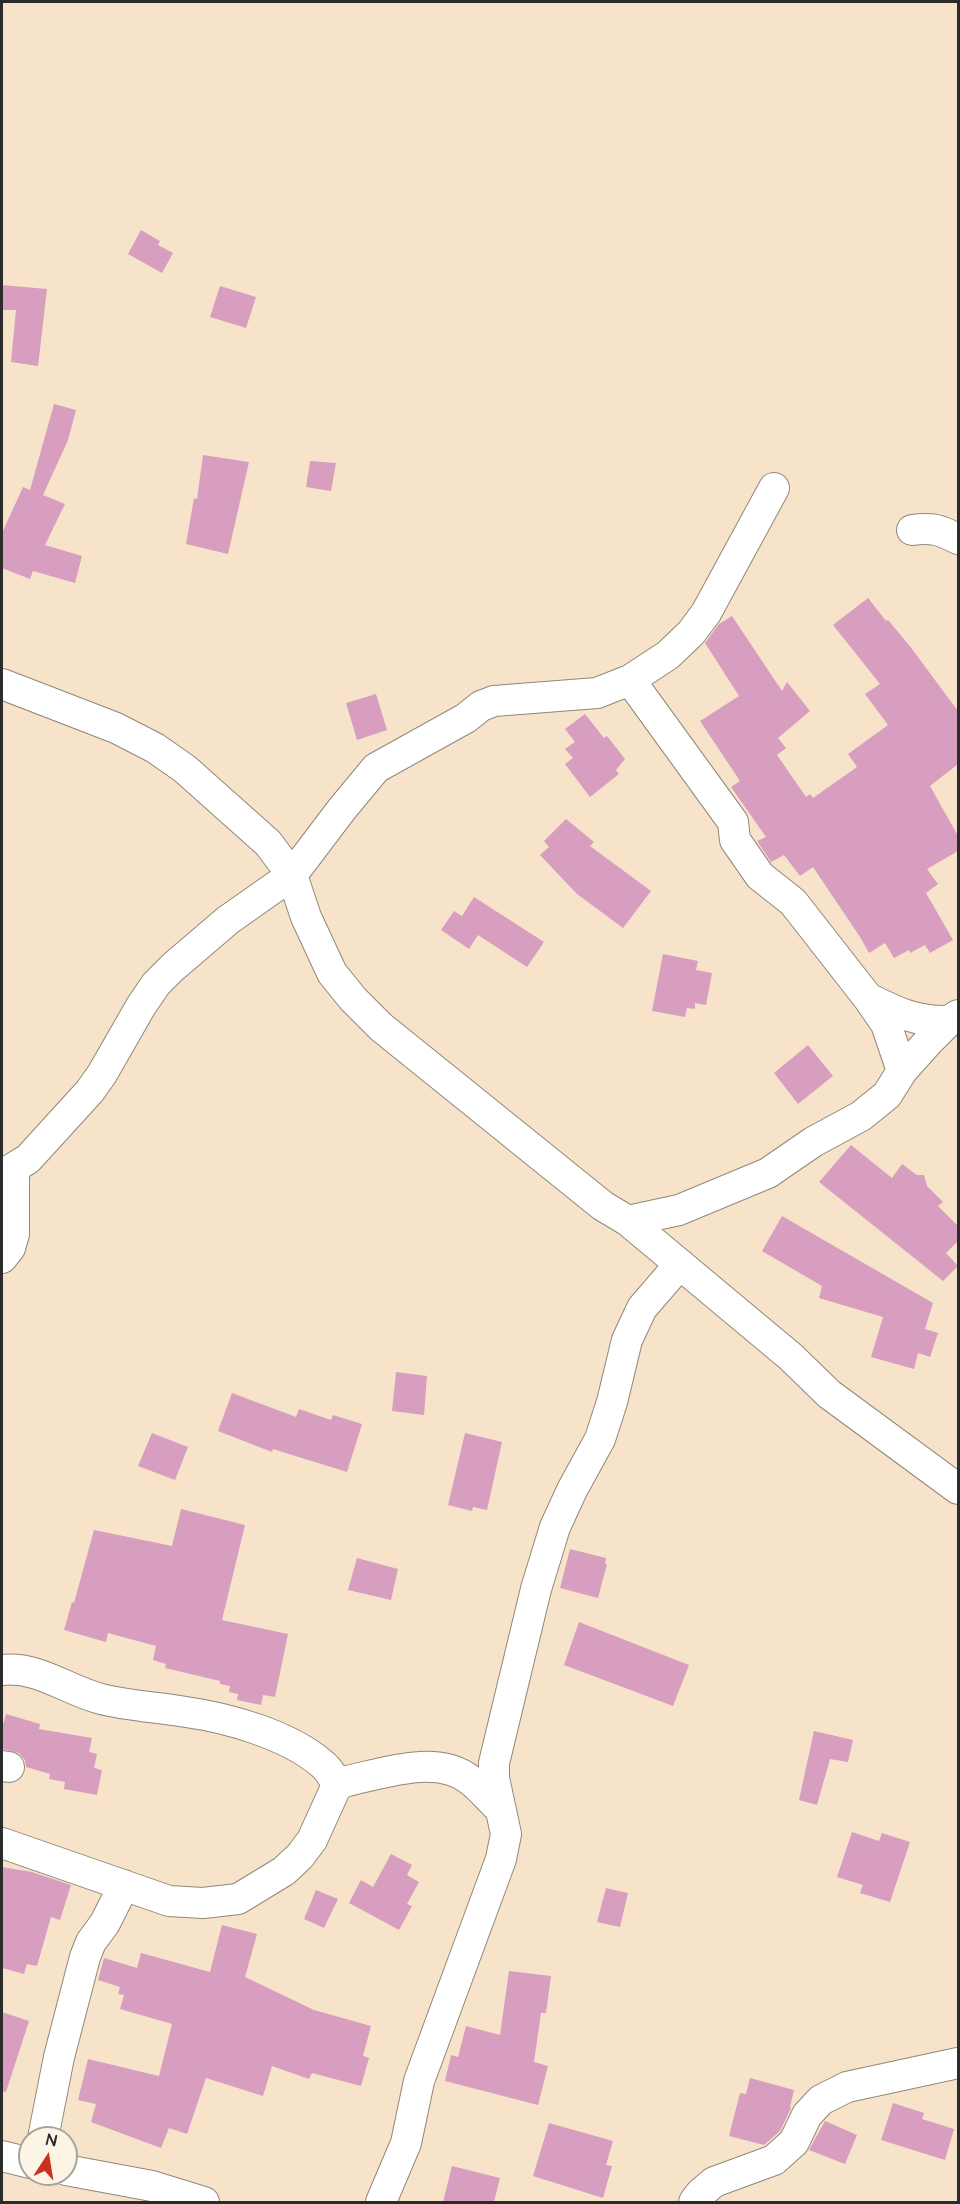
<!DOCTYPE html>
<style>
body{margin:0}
#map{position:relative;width:960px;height:2204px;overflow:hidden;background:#f7e3c9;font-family:"Architects Daughter",sans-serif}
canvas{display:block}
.frame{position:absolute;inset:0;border:3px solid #2b2b2b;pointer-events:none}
.north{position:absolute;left:18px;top:2126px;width:60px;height:60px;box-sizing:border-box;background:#fcf5e5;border:2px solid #a8a49b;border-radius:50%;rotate:12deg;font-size:16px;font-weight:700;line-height:24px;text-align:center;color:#2b2b2b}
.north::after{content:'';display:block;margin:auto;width:21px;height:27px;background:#c8321e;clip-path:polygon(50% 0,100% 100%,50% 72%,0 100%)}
</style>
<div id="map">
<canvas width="960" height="2204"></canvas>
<div class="frame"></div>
<div class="north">N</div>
</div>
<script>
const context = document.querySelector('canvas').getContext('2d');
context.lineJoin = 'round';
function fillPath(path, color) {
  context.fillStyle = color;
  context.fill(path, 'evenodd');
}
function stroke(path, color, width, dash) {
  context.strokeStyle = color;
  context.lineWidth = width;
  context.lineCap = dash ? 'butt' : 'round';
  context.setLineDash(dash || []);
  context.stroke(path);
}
fillPath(new Path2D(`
 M 141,230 L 160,241 L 158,245 L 173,253 L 162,273 L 128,254 Z
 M 2,285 L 47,289 L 38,366 L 11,362 L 16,310 L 2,310 Z
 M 220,286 L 256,297 L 246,328 L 210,317 Z
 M 54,404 L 76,410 L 68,440 L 43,495 L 65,504 L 45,545 L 82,556 L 75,583 L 33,571 L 30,579 L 2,568 L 2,533 L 23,487 L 30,490 Z
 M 203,455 L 249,462 L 228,554 L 186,544 L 194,498 L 197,499 Z
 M 310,461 L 336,463 L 331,491 L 306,487 Z
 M 868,598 L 886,621 L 888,620 L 909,645 L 958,711 L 958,764 L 930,786 L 958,836 L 958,851 L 927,869 L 938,884 L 926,893 L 953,940 L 930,953 L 925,945 L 910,953 L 909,950 L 894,958 L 885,943 L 869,953 L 860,937 L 813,867 L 800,876 L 784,855 L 771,862 L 757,841 L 766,837 L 731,787 L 740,781 L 700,721 L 739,696 L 705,643 L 719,624 L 732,616 L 782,691 L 787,682 L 810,711 L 778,738 L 786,748 L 777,755 L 806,797 L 810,794 L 813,798 L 857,767 L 848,754 L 888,725 L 865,694 L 880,684 L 833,625 Z
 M 376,694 L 387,730 L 357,740 L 346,703 Z
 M 585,714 L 604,738 L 607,736 L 625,759 L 616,770 L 619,774 L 590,797 L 565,764 L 573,758 L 565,749 L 575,742 L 565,729 Z
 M 566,819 L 594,842 L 590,846 L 651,891 L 623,928 L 577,894 L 540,855 L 549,847 L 544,841 Z
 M 474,897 L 544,942 L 527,967 L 478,935 L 469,949 L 441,930 L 454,911 L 462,916 Z
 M 663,954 L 698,961 L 696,970 L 712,973 L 706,1005 L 695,1003 L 695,1009 L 687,1008 L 685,1017 L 652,1011 Z
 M 808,1045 L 833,1076 L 798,1104 L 774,1073 Z
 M 851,1145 L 892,1178 L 902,1164 L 917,1175 L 924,1175 L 927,1186 L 943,1202 L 938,1206 L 958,1226 L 958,1241 L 946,1253 L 958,1266 L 943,1281 L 819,1182 Z
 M 782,1216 L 933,1303 L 925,1329 L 938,1333 L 930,1357 L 918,1353 L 914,1369 L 871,1357 L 883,1317 L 819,1298 L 822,1286 L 762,1251 Z
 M 396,1372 L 427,1376 L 424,1415 L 392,1411 Z
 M 232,1393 L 296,1417 L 299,1409 L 331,1420 L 333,1415 L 362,1424 L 347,1472 L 273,1449 L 272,1452 L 218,1431 Z
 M 152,1433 L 188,1447 L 175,1480 L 138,1466 Z
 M 465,1433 L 502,1442 L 487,1510 L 473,1507 L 472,1511 L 448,1505 Z
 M 181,1509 L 245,1525 L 222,1620 L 288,1634 L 275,1697 L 263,1695 L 261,1705 L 237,1700 L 238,1694 L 229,1692 L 230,1686 L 220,1684 L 220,1681 L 165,1668 L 166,1664 L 153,1660 L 156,1646 L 108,1633 L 106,1642 L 64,1630 L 72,1602 L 74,1603 L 94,1530 L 172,1546 Z
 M 570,1549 L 606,1558 L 605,1564 L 607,1564 L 598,1598 L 560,1588 Z
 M 357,1558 L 398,1569 L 391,1600 L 348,1590 Z
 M 579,1622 L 689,1665 L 673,1706 L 564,1665 Z
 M 6,1714 L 40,1724 L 39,1729 L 92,1738 L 89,1752 L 97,1754 L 94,1768 L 102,1770 L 97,1795 L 64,1789 L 65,1782 L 49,1779 L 50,1774 L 26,1767 L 25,1760 L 19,1753 L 2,1749 L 2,1728 Z
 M 814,1731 L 853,1740 L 848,1762 L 830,1759 L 817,1805 L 799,1800 Z
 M 852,1832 L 879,1841 L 882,1833 L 910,1842 L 890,1902 L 860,1893 L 863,1885 L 837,1877 Z
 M 391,1854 L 412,1865 L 407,1875 L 419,1882 L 407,1904 L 412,1906 L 399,1930 L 349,1903 L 361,1880 L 373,1887 Z
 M 2,1867 L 32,1872 L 71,1885 L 60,1920 L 51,1917 L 37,1966 L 27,1964 L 24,1974 L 2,1968 Z
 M 606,1888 L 628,1893 L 620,1927 L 597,1922 Z
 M 316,1890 L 338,1899 L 324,1928 L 304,1919 Z
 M 222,1925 L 257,1934 L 245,1977 L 314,2010 L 371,2026 L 363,2056 L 369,2058 L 361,2086 L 312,2073 L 309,2079 L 272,2066 L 263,2096 L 206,2078 L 187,2134 L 169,2128 L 161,2148 L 91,2122 L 96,2104 L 78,2100 L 88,2059 L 159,2076 L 172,2024 L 120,2009 L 124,1995 L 118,1994 L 120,1987 L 98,1980 L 104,1958 L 137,1968 L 141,1953 L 210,1972 Z
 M 509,1971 L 551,1976 L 546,2013 L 541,2013 L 534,2062 L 548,2066 L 538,2105 L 445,2081 L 451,2055 L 458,2057 L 466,2026 L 500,2035 Z
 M 2,2012 L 29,2021 L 6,2092 L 2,2091 Z
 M 750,2078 L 794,2090 L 790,2107 L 791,2108 L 780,2131 L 764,2145 L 729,2136 L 740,2093 L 746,2094 Z
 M 893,2103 L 924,2113 L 922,2119 L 954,2129 L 945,2160 L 881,2140 Z
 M 825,2121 L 857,2135 L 845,2164 L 809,2150 Z
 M 549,2123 L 613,2141 L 606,2165 L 612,2166 L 603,2198 L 533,2176 Z
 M 452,2166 L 500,2178 L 494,2202 L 443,2202 Z`), '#d79ebf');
const street = new Path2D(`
 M 912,530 C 933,527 940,530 958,539
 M 630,680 L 733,822 L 735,840 L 760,876 L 793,902 L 868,998 L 886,1024 L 902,1071
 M 2,684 L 116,728 L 155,748 L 185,769 L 268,843 L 292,875 L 306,917 L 332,973 L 353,999 L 381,1027 L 603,1206 L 628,1221 L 791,1357 L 829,1394 L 958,1489
 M 870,999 C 898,1013 917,1022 949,1021
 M 2,1175 L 28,1159 L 90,1091 L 102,1074 L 141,1006 L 156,984 L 173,967 L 228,920 L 292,875 L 342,809 L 376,768 L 466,718 L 481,706 L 494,701 L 597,693 L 630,680 L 668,655 L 691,633 L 706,613 L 774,488
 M 628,1221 L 679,1210 L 768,1173 L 813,1142 L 861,1116 L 887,1095 L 902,1071 L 928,1042 L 949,1021 L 958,1015
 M 2,1258 L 10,1248 L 14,1234 L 14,1169
 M 2,1670 C 39,1666 66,1690 101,1699 C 129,1706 157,1707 186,1712 C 229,1718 288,1735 321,1763 C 329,1769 333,1777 337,1785
 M 2,1766 L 9,1767
 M 2,1843 L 169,1901 L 203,1903 L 238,1899 L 284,1871 L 300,1856 L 312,1840 L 337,1785 L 347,1781 C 384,1773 438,1754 470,1780 C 481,1788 490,1800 500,1809
 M 43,2138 L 59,2057 L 85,1957 L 91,1942 L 105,1923 L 124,1885
 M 2,2156 L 30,2163
 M 66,2170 L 152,2186 L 204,2202
 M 381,2202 L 406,2143 L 419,2081 L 501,1859 L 506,1834 L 494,1778 L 494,1763 L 536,1589 L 555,1527 L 572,1490 L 600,1439 L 612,1402 L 627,1340 L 642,1308 L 680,1264
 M 694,2202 L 700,2194 L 714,2182 L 774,2160 L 794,2142 L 807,2115 L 821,2100 L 847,2087 L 958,2063`);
stroke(street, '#91877a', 32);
stroke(street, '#fff', 30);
</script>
